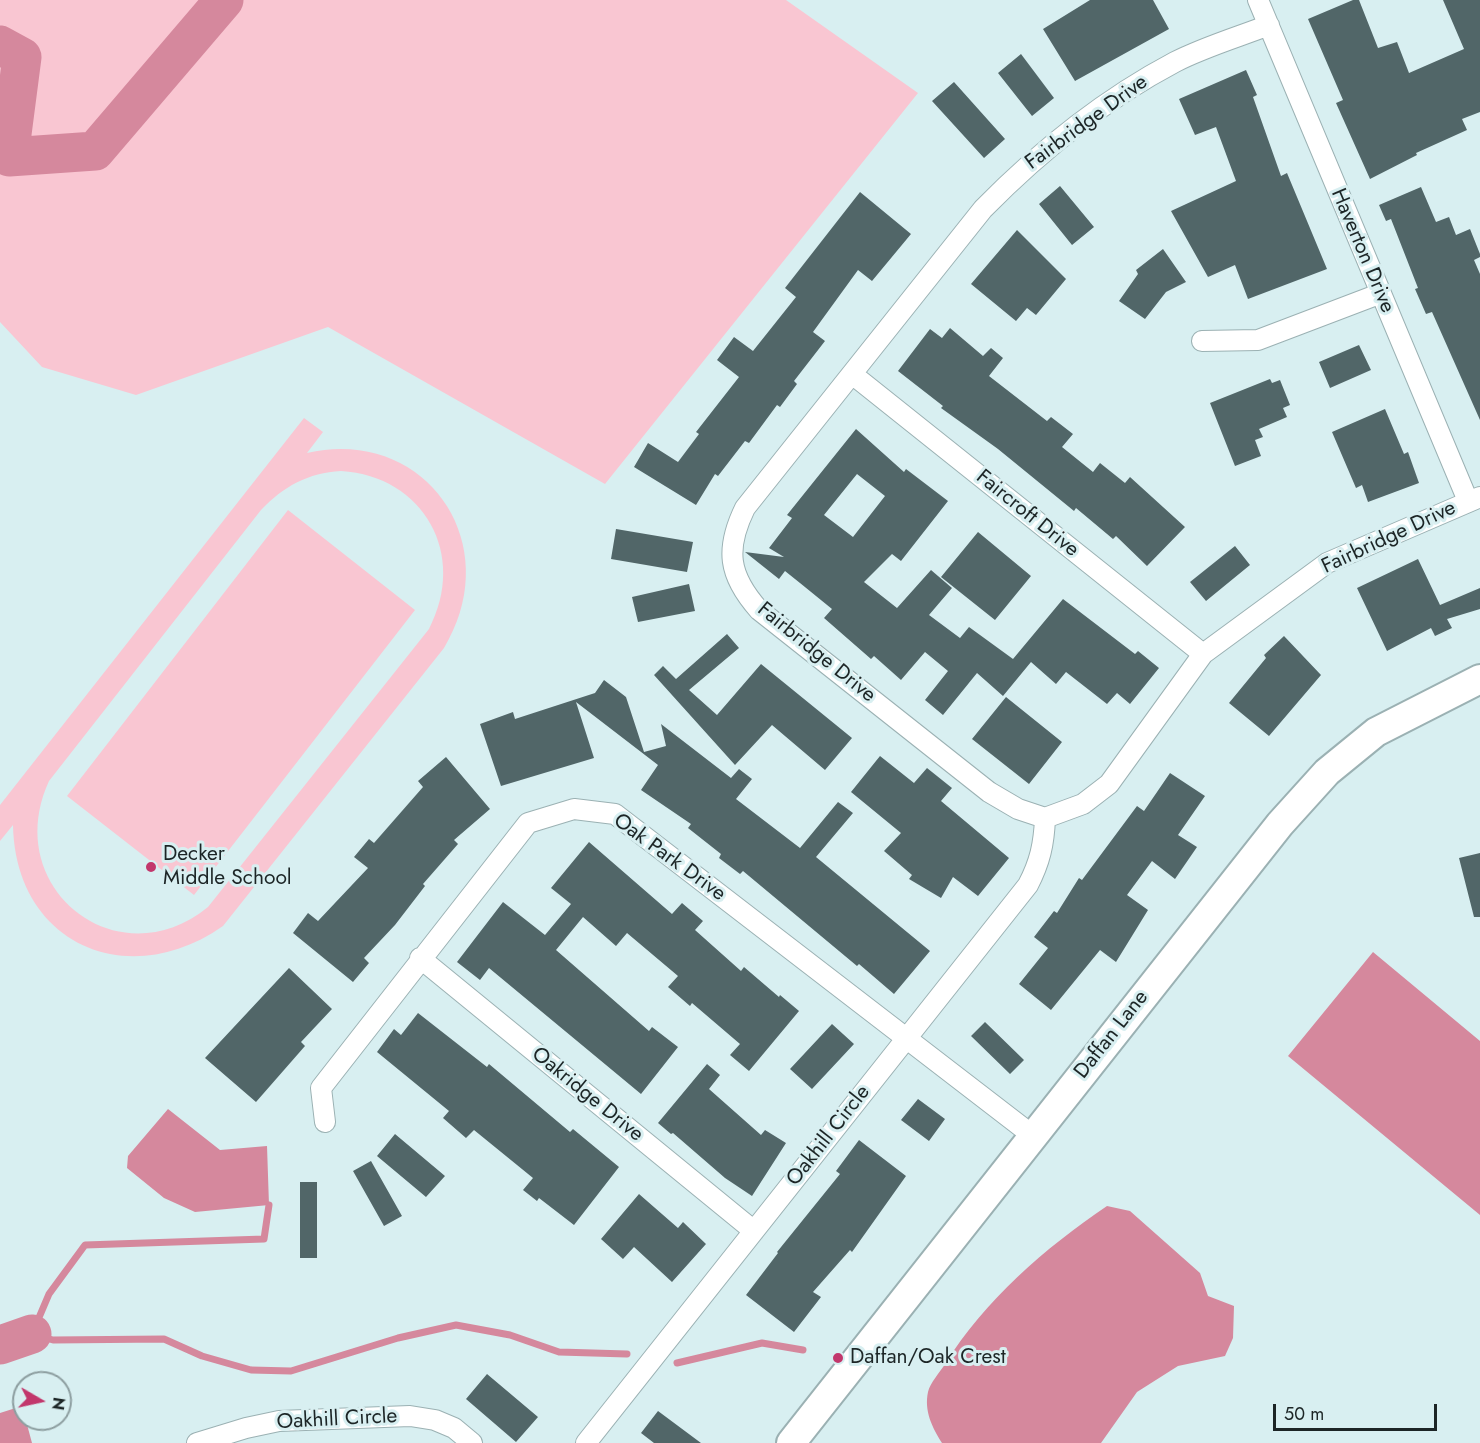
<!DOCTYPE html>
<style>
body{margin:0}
#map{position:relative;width:1480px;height:1443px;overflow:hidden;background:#d8eff1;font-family:Jost,sans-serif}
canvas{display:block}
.north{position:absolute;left:12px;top:1371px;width:60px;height:60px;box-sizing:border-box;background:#d8eff1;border:2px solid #8d9ea0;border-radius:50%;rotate:99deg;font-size:16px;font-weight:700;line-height:24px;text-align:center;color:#1c2526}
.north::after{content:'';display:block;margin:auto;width:21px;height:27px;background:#c2376c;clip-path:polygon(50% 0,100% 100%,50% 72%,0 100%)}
.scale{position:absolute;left:1273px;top:1404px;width:164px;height:27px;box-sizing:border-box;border:3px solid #1c2526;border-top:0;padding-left:8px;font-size:18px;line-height:21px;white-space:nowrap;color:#1c2526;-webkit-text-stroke:4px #d8eff1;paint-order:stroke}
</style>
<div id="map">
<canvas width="1480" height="1443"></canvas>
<div class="north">N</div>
<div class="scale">50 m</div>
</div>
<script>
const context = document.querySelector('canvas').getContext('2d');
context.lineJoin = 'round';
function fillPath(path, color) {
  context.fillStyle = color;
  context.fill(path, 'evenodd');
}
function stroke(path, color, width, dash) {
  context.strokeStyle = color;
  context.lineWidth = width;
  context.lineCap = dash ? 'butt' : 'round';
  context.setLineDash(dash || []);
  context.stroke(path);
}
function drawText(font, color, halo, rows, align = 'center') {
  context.font = font + ' Jost,sans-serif';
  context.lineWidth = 6;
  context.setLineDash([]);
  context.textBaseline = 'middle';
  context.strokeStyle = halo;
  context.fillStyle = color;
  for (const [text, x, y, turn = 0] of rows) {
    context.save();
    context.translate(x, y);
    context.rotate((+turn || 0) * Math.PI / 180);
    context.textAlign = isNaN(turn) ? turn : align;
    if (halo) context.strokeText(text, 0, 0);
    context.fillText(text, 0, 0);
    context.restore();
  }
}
fillPath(new Path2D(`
 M 0,0 L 786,0 L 918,93 L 605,484 L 328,327 L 136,395 L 42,367 L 0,322 Z
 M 304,418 L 323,432 L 307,453 C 427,426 507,545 444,648 L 223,926 C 128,993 15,944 13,825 L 0,841 L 0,805 ZM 341,471 C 424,476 468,555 429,629 L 208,907 C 117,981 0,887 49,781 L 261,510 C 284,486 308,473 341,471 Z
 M 288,510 L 415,610 L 194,895 L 67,796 Z`), '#f9c6d2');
fillPath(new Path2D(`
 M 1373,952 L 1480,1041 L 1480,1215 L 1288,1056 Z
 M 168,1109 L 220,1150 L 267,1146 L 269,1205 L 195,1212 L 164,1198 L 127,1168 L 128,1156 Z
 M 1107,1206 L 1130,1211 L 1200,1273 L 1208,1296 L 1234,1306 L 1233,1338 L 1225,1356 L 1178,1366 L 1137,1392 L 1101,1443 L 942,1443 C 932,1427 924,1411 928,1392 C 930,1383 940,1372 945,1364 C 985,1300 1045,1248 1107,1206 Z
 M 22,1406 L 32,1443 L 0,1443 L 0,1413 Z`), '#d5889d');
stroke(new Path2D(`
 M 269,1205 L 264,1239 L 85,1245 L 49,1294 L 32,1334 L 53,1340 L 164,1339 L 202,1356 L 251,1370 L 291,1371 L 398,1338 L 456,1325 L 510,1335 L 559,1352 L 627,1354
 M 677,1363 L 762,1343 L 803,1350`), '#d5889d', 7);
stroke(new Path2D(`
 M 0,45 L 22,57 L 9,157 L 95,151 L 224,0
 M 0,1345 L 32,1334`), '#d5889d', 39);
fillPath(new Path2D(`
 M 1090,0 L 1153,0 L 1169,29 L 1075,81 L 1043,29 Z
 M 1353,0 L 1359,0 L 1378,48 L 1397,42 L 1409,73 L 1464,49 L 1443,0 L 1480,0 L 1480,112 L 1462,119 L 1467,130 L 1416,153 L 1417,155 L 1370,179 L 1336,103 L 1343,100 L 1308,19 Z
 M 1021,54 L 1054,98 L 1032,116 L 998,73 Z
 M 1246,70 L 1257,95 L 1253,97 L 1281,176 L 1287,173 L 1327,269 L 1248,299 L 1235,265 L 1208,277 L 1171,211 L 1236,181 L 1216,127 L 1195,135 L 1179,99 Z
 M 954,82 L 1005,139 L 984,158 L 932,101 Z
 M 1060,186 L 1094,227 L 1072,245 L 1039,204 Z
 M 1421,187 L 1436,222 L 1449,217 L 1456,235 L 1470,229 L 1480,254 L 1480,257 L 1474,260 L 1480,274 L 1480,420 L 1432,312 L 1426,314 L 1415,289 L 1418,288 L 1391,219 L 1386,221 L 1379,205 Z
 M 860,192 L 911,234 L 872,281 L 858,270 L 813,332 L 825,341 L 794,381 L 797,384 L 780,407 L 777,405 L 749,443 L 745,441 L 718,476 L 715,474 L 696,505 L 634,467 L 648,443 L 678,462 L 699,434 L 696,432 L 739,377 L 717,360 L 734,337 L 753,351 L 796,297 L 785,288 Z
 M 1017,230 L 1066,279 L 1036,315 L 1027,308 L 1016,321 L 971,284 Z
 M 1163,249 L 1186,282 L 1166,292 L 1145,319 L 1119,301 L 1138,274 L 1136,270 Z
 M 950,328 L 983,356 L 991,348 L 1003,358 L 989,376 L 1047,421 L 1051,417 L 1073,434 L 1062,447 L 1093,472 L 1100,463 L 1125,483 L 1130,477 L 1185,527 L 1147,566 L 1116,536 L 1113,539 L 1076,508 L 1074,511 L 998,449 L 941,408 L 943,406 L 898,371 L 930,329 L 942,338 Z
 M 1359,345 L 1371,370 L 1330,388 L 1319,362 Z
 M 1270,379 L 1272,383 L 1280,380 L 1290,405 L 1283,408 L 1287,417 L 1259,429 L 1263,437 L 1255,440 L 1261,456 L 1235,466 L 1210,403 Z
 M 1385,409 L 1404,454 L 1408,452 L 1419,483 L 1368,502 L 1362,485 L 1356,488 L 1332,432 Z
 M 856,429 L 904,472 L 906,469 L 948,501 L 901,561 L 892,554 L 864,582 L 897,608 L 931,570 L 952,588 L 929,615 L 960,638 L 969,627 L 1013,659 L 1063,599 L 1135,654 L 1138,651 L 1159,668 L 1130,704 L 1117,693 L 1107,704 L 1066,672 L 1056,684 L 1031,662 L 1003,696 L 977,673 L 943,715 L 925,700 L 948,671 L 925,652 L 901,680 L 874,656 L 871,659 L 824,618 L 832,609 L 800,583 L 785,571 L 779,579 L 745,552 L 784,557 L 769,548 L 792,518 L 787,515 ZM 857,474 L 885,496 L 853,537 L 824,515 Z
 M 616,529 L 693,542 L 687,572 L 611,559 Z
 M 978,532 L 1031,576 L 995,620 L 941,577 Z
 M 1235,546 L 1250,565 L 1206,601 L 1190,582 Z
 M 1418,559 L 1440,605 L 1480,588 L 1480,609 L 1447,619 L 1452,628 L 1435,636 L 1431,628 L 1387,651 L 1357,588 Z
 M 689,584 L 695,611 L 638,622 L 632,597 Z
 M 727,634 L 739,648 L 689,690 L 717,715 L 761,664 L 852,738 L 825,770 L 772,725 L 735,765 L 654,675 L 663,666 L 676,679 Z
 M 1284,636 L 1321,675 L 1269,736 L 1229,703 L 1266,658 L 1264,655 Z
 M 604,680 L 626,697 L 644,752 L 666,746 L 661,724 L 731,778 L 739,769 L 752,779 L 736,799 L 800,848 L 838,802 L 853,813 L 816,857 L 930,951 L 894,994 L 859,964 L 857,966 L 743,871 L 740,874 L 719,858 L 721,854 L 688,828 L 691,824 L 641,790 L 658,765 L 576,702 L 594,758 L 501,786 L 480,724 L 513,712 L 515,719 L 595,693 Z
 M 1006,697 L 1062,742 L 1029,784 L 972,739 Z
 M 880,756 L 914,783 L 927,768 L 952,788 L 941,801 L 1009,858 L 978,896 L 953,877 L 941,898 L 909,879 L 912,875 L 884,851 L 901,833 L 851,792 Z
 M 446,757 L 490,809 L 454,840 L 458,844 L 423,884 L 425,886 L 395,925 L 364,958 L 369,963 L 353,982 L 293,933 L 308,913 L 318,921 L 368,868 L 354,857 L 369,839 L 374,843 L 423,787 L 418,781 Z
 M 1170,773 L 1205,796 L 1178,835 L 1197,847 L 1175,879 L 1152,861 L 1127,895 L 1148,910 L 1116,962 L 1100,950 L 1051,1010 L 1019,984 L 1048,948 L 1034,937 L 1054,911 L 1057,913 L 1079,878 L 1082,880 L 1137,806 L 1144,811 Z
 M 589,842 L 672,914 L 682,903 L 703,921 L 695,930 L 741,971 L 744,967 L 779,997 L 780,995 L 799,1011 L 749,1071 L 730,1055 L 740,1044 L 692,1003 L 690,1006 L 668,987 L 678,976 L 627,933 L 616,946 L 583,917 L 556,950 L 649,1031 L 652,1027 L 678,1047 L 641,1094 L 489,968 L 480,980 L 457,962 L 503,902 L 545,935 L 571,904 L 551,888 Z
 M 1480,853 L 1480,917 L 1474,917 L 1459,858 Z
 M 289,968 L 332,1009 L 301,1042 L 305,1046 L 256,1102 L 205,1058 Z
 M 418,1013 L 487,1067 L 489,1064 L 570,1132 L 573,1129 L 619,1167 L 574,1225 L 539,1198 L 537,1201 L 523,1190 L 533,1178 L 474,1130 L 466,1138 L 443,1118 L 449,1111 L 377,1052 L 394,1029 L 401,1035 Z
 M 985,1022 L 1024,1060 L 1010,1074 L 971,1036 Z
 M 832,1024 L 854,1044 L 812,1089 L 790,1069 Z
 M 707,1064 L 720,1075 L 709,1089 L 761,1135 L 765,1130 L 786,1143 L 752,1196 L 725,1178 L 673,1133 L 671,1134 L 658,1123 Z
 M 918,1099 L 945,1119 L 929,1141 L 901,1120 Z
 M 395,1134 L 445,1176 L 426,1197 L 377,1156 Z
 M 859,1140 L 906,1176 L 852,1252 L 850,1250 L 813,1292 L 821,1297 L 794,1332 L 746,1295 L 778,1253 L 777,1252 L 840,1174 L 836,1171 Z
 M 371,1161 L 402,1216 L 384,1226 L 353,1171 Z
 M 300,1182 L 317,1182 L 317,1258 L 300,1258 Z
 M 639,1194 L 678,1228 L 683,1222 L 706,1244 L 672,1282 L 634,1247 L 623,1259 L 601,1239 Z
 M 487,1374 L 538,1417 L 516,1442 L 466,1399 Z
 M 658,1411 L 701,1443 L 654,1443 L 641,1433 Z`), '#516668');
const street = new Path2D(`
 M 1258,0 L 1468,501
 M 1269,25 C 1238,37 1204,47 1175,62 C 1103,100 1040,151 983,209 L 745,508 C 725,549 728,575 759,610 L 989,792 L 1018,809 L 1045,818 L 1083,804 L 1109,784 L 1203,654 L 1327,563 L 1480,497
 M 1202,341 L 1258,340 L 1379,294
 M 852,374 L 1203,654
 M 420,958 L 754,1231
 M 325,1122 L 321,1088 L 528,823 L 574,809 L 615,814 L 1032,1135
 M 197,1443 L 246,1428 L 279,1421 L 410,1416 L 435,1420 L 454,1428 L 472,1443
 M 586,1443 L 1028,885 C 1040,862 1044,844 1045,818`);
const secondary = new Path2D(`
 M 791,1443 L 1280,824 L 1327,772 L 1376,732 L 1480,679`);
stroke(street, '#9bb1b3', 22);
stroke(secondary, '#9bb1b3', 32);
stroke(street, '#fff', 20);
stroke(secondary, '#fff', 28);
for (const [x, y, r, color] of [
 [151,867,6,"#c2376c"],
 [838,1358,6,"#c2376c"]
]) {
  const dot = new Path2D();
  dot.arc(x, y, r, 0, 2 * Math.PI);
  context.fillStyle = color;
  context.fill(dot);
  stroke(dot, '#d8eff1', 2);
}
drawText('21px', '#1c2526', '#d8eff1', [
 ["Fairbridge Drive",1087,123,-36],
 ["Haverton Drive",1362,251,67],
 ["Faircroft Drive",1027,514,39],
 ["Fairbridge Drive",1389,538,-25],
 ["Fairbridge Drive",816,653,39],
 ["Oak Park Drive",669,858,36],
 ["Daffan Lane",1112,1035,-52],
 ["Oakridge Drive",587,1095,39],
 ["Oakhill Circle",829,1136,-52],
 ["Oakhill Circle",337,1420,-3]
]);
drawText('21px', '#1c2526', '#d8eff1', [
 ["Decker",163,855],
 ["Middle School",163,879],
 ["Daffan/Oak Crest",850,1358]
], 'left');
</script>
